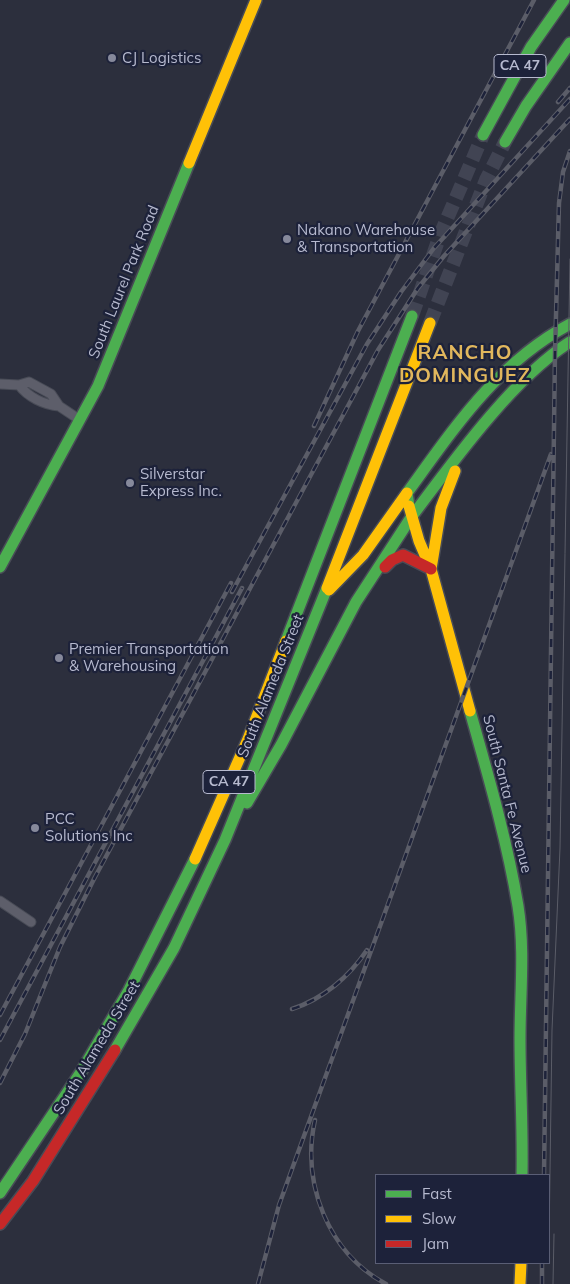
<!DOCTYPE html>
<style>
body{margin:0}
#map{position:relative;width:570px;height:1284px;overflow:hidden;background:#2c2f3d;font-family:Mulish,sans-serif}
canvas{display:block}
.legend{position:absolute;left:375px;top:1174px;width:175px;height:90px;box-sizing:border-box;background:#1d223a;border:1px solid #5a5e75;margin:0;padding:6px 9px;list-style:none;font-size:15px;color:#b6b9ce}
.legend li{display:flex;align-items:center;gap:10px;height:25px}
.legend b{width:25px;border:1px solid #5a5e75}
</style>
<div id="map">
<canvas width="570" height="1284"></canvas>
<ul class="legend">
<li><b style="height:6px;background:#4caf50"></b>Fast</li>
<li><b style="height:6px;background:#ffc107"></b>Slow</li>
<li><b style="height:6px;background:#c62828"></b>Jam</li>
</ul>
</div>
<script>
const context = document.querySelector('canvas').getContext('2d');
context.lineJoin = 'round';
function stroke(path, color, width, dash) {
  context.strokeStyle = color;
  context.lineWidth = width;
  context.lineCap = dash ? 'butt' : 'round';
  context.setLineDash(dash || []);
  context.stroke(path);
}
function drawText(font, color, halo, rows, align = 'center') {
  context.font = font + ' Mulish,sans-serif';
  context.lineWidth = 4.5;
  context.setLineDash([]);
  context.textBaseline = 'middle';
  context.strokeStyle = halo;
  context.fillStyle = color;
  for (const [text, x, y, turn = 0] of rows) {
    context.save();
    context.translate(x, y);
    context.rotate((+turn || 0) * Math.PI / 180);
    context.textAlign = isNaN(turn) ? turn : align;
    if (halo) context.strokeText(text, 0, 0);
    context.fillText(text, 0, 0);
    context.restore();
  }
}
stroke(new Path2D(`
 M 412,316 L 440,235 L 483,135
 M 430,323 L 486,180 L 505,142`), '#414453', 14, [14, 7]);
const street = new Path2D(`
 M 0,384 L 19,385 L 29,382 L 51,394 L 59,406 L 80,420
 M 19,385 C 28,397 44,405 59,406
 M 0,901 L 31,922`);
const fast = new Path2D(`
 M 483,135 L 531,47 L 564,0
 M 505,142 L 526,106 L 570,43
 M 409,506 L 407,493 C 455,427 497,363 570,324
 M 410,519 C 452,463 512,379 570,342
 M 0,567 L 98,386 L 189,163
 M 286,641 L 412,316
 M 470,711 C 488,775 507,840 518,906 C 525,950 520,994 520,1039 C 520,1084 523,1129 522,1175
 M 247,803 L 281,745 L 356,602 L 410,519
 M 115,1050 L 174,948 L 225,840 L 327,588
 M 0,1193 L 81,1072 L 129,990 L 195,859`);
const slow = new Path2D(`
 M 189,163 L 256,0
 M 409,506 L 419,541 L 431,569 L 470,711
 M 431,569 L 441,508 L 455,471
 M 327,588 L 430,323
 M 329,590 L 363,555 L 407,493
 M 195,859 L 248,739 L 286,641
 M 520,1284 L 521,1263`);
const jam = new Path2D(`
 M 385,567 L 392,560 L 403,555 L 431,569
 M 0,1224 L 33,1181 L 115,1050`);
stroke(street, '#484b56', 11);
stroke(fast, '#484b56', 14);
stroke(slow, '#484b56', 14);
stroke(jam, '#484b56', 14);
stroke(street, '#5d5e6a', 9);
stroke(fast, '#4caf50', 11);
stroke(slow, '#ffc107', 11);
stroke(jam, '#c62828', 11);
stroke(new Path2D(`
 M 549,1243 L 552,1030 L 560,848 L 570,259
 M 553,1284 L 554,1234`), '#5b5d68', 1);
const rail = new Path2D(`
 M 558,102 L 570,88
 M 314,426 L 358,331 L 534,0
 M 232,592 L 367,344 L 401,292 L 434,248 L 570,99
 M 292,1009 C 323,999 349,977 367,950
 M 0,1015 L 231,583
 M 0,1040 L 242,588
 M 0,1083 L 25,1034 L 60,947 L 95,877 L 378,350 L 418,288 L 444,256 L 570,119
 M 315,1120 C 301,1183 328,1253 386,1284
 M 544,1175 L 555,353 L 559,203 L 563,172 L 570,151
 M 258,1284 L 279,1205 L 551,454
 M 542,1284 L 542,1263`);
stroke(rail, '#5b5d68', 4.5);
stroke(rail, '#1d223a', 2.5, [8]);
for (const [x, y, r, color] of [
 [112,58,5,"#86899b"],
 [287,239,5,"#86899b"],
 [130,483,5,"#86899b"],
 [59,658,5,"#86899b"],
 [35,828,5,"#86899b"]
]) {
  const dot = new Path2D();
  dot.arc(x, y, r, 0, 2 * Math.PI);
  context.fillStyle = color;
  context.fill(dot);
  stroke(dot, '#1d223a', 2);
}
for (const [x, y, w] of [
 [520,66,52],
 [229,782,52]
]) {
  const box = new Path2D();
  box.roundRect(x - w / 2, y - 11.5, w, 23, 4);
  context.fillStyle = '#1d223a';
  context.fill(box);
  stroke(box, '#b6b9ce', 1);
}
drawText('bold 14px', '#b6b9ce', null, [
 ["CA 47",520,66],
 ["CA 47",229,782]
]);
drawText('15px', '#b6b9ce', '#1d223a', [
 ["CJ Logistics",122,58],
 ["Nakano Warehouse",297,230],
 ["& Transportation",297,247],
 ["Silverstar",140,474],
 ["Express Inc.",140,491],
 ["Premier Transportation",69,649],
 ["& Warehousing",69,666],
 ["PCC",45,819],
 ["Solutions Inc",45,836]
], 'left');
drawText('15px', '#b6b9ce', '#1d223a', [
 ["South Laurel Park Road",124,282,-68],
 ["South Alameda Street",271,686,-68],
 ["South Santa Fe Avenue",507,794,76],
 ["South Alameda Street",97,1048,-59]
]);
context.letterSpacing = '1px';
drawText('bold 20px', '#e1b75d', '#1d223a', [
 ["RANCHO",465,353],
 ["DOMINGUEZ",465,376]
]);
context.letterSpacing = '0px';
</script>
